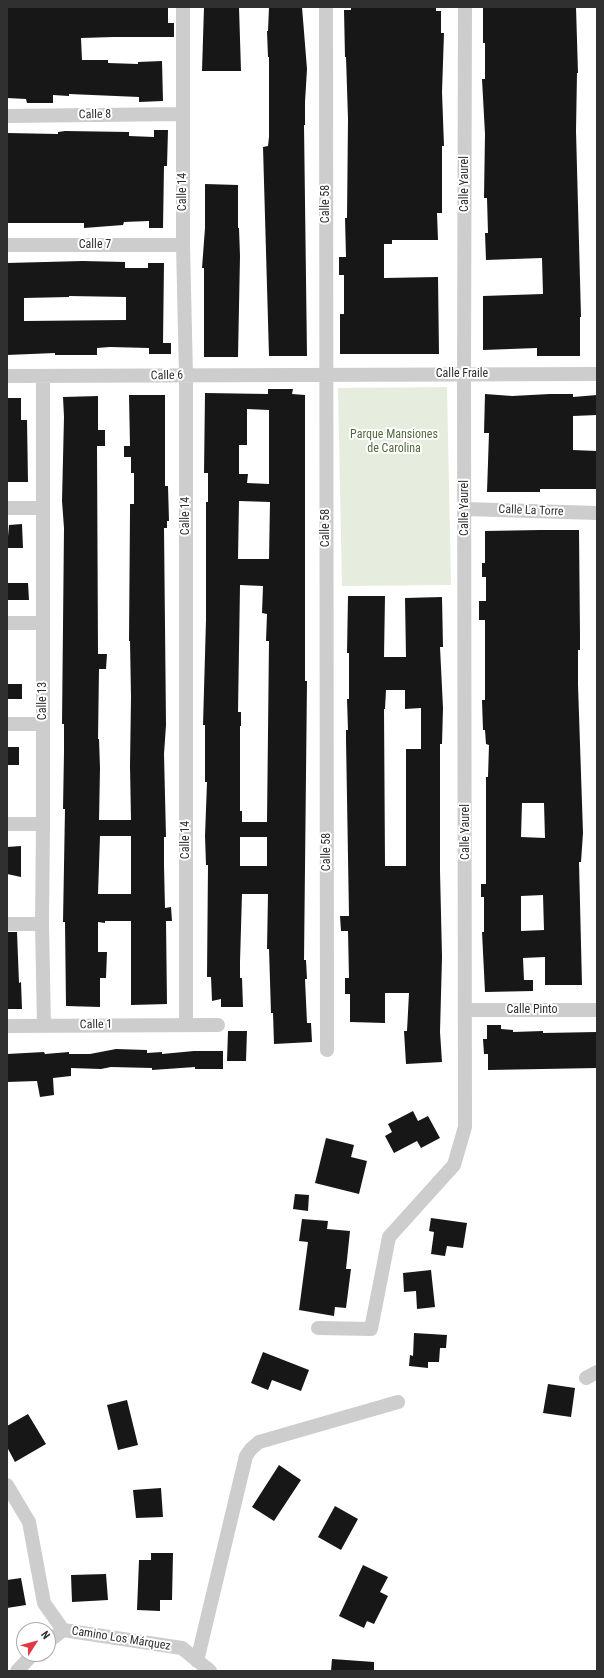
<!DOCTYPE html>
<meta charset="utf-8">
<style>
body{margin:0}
#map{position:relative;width:604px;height:1678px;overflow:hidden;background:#fff;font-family:"Roboto Condensed",sans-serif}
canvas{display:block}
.frame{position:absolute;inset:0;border:8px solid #303030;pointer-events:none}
.north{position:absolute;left:16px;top:1622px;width:40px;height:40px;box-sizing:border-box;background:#fff;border:1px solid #acacac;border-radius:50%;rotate:54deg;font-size:11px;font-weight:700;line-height:16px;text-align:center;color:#303030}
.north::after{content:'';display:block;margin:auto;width:14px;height:18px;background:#e13941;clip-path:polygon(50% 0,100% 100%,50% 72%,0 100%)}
</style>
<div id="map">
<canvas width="604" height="1678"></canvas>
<div class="frame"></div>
<div class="north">N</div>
</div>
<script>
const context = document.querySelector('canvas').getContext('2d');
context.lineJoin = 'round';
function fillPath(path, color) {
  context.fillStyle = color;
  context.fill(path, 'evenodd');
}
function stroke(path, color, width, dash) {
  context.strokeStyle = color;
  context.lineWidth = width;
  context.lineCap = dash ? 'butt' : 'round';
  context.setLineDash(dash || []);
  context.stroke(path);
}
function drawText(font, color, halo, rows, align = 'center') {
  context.font = font + ' "Roboto Condensed",sans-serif';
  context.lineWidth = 4;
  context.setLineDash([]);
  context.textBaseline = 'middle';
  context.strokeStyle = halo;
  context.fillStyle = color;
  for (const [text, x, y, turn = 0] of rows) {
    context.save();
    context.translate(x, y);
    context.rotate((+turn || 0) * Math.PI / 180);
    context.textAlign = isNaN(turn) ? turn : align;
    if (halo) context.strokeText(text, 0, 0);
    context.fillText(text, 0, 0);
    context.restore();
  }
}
fillPath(new Path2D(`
 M 447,387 L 451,585 L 342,586 L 338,388 Z`), '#e6eddf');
fillPath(new Path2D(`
 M 7,7 L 39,7 L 39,8 L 168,7 L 168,23 L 174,23 L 174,37 L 114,37 L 81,38 L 82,60 L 108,60 L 108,63 L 138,64 L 138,62 L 162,61 L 163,101 L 139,102 L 139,97 L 69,94 L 69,96 L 53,95 L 53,103 L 27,103 L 26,99 L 7,98 Z
 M 204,7 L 239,7 L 241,71 L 202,71 Z
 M 269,7 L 302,7 L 307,69 L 305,102 L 305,125 L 304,125 L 307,356 L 269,356 L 263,147 L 268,146 L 269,137 L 269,57 L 268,57 L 267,31 L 268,31 Z
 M 351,7 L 436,7 L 436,11 L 441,11 L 441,33 L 444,33 L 442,92 L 444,146 L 442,146 L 442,213 L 437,213 L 438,240 L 392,240 L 392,244 L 384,244 L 384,278 L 438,277 L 439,354 L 340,354 L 340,314 L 344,314 L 344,275 L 339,275 L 339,257 L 346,257 L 345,218 L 347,218 L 348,119 L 346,57 L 345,57 L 344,10 L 351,10 Z
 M 483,7 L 576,7 L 578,73 L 577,73 L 576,131 L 581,317 L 580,317 L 580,356 L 537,356 L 537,348 L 483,350 L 483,296 L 543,294 L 542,258 L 486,260 L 485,233 L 488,233 L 487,198 L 484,198 L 485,134 L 482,79 L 485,79 L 485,43 L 483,43 Z
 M 154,130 L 168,130 L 167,166 L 164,166 L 163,228 L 149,228 L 149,221 L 124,222 L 123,225 L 84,228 L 84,223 L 7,223 L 7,133 L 58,134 L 58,132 L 65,131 L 129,132 L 129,136 L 154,137 Z
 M 205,184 L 238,185 L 238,228 L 239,228 L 240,256 L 238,357 L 204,357 L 204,268 L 202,268 L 205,228 Z
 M 83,261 L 125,262 L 125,268 L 148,268 L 148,263 L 164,263 L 163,343 L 171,343 L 171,354 L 149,354 L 149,348 L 110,347 L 97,348 L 97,355 L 55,355 L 55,353 L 7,355 L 7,263 ZM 69,296 L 126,297 L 126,320 L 24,321 L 24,298 L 69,297 Z
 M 268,389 L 293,389 L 292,394 L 305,395 L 305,681 L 307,681 L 304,960 L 306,960 L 307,979 L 305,979 L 307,1023 L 311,1023 L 312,1042 L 274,1044 L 273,1013 L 271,1013 L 269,949 L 267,949 L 268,894 L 242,894 L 240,962 L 240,978 L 242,978 L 243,1007 L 221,1007 L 221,999 L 212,1001 L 211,977 L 207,977 L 208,865 L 206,865 L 205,836 L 207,782 L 205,782 L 205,725 L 203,725 L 206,620 L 206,502 L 208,502 L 208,473 L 204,473 L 205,393 L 268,394 ZM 247,409 L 269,410 L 269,484 L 247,483 L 248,474 L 239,474 L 239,445 L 247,445 ZM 239,501 L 270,502 L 269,559 L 238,559 ZM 240,585 L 263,586 L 262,613 L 267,614 L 266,641 L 269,641 L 267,822 L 242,822 L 242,811 L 240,811 L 240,726 L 241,726 L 241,712 L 238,712 ZM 240,837 L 267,837 L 267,866 L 240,866 Z
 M 485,394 L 512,396 L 550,394 L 573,394 L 573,397 L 597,395 L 597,415 L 573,416 L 573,450 L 597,451 L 597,489 L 540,489 L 540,492 L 487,492 L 489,433 L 484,433 Z
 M 129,395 L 165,395 L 165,486 L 168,486 L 169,521 L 167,521 L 167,528 L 164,528 L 166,725 L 164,754 L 166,837 L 164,837 L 164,866 L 165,908 L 171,907 L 172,921 L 166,921 L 167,1004 L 131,1005 L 131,921 L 105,921 L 105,923 L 98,922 L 98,952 L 107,952 L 106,978 L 100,978 L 100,1007 L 66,1006 L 65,922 L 63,922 L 65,809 L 63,809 L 64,752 L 64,724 L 62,724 L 64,528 L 62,501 L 64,417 L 63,397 L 98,396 L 98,430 L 105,430 L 105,446 L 97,446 L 98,654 L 107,654 L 106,669 L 99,669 L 98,739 L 99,739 L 100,768 L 99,820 L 131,820 L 130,766 L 131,697 L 130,641 L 129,641 L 130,512 L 130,504 L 134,504 L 134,473 L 131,473 L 131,457 L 124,457 L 124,446 L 130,446 ZM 100,836 L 131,836 L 131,894 L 98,894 Z
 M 7,398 L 21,398 L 21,420 L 27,420 L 28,482 L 7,482 Z
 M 22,524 L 23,548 L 7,548 L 9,525 Z
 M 540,530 L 579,530 L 580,636 L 580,650 L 578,650 L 578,685 L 583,833 L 581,862 L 579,862 L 582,985 L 545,985 L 545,957 L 523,958 L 524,980 L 533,980 L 533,991 L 485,992 L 482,932 L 484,932 L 484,897 L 481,897 L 481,884 L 486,884 L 486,777 L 488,777 L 489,745 L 486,744 L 485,730 L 483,730 L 482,700 L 485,700 L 485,620 L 479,620 L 479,601 L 486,601 L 486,577 L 482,577 L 482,563 L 485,563 L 485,531 ZM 522,803 L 544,803 L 545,838 L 521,837 ZM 543,895 L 544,930 L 521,931 L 521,896 Z
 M 7,583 L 28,583 L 29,600 L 7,600 Z
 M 348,596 L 385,596 L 384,657 L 406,657 L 405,598 L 442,597 L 443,647 L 440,647 L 443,708 L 442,744 L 440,744 L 440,871 L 442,957 L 440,1032 L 442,1062 L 406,1064 L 404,1031 L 407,1031 L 409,993 L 385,993 L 385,1023 L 350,1022 L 350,994 L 345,994 L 345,978 L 349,978 L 348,931 L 341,931 L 340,916 L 349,916 L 346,739 L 346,730 L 348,730 L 347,699 L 349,699 L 349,653 L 347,653 ZM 386,690 L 405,690 L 405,709 L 421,708 L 421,749 L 406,749 L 406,866 L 385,866 L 384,709 L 385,709 Z
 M 7,684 L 22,684 L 22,699 L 7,699 Z
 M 7,747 L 19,747 L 19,765 L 7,765 Z
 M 21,846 L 21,877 L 7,874 L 7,847 Z
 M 7,932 L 17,932 L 19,983 L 21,982 L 22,1009 L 7,1009 Z
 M 487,1025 L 501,1025 L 501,1029 L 513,1030 L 513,1032 L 543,1031 L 543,1033 L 597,1032 L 597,1068 L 488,1070 L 488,1054 L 484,1054 L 483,1039 L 487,1039 Z
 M 228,1031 L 247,1031 L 246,1061 L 227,1061 Z
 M 116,1049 L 147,1050 L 147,1053 L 162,1052 L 162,1054 L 194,1051 L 223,1051 L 223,1069 L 195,1069 L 195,1067 L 152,1070 L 152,1068 L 111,1067 L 101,1069 L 71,1068 L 71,1076 L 53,1078 L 54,1095 L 40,1097 L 37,1081 L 7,1082 L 7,1054 L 44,1052 L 45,1054 L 69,1052 L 69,1054 L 90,1054 Z
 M 413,1111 L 418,1121 L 428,1116 L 440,1138 L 421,1148 L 417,1141 L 394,1153 L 385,1136 L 392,1132 L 388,1124 Z
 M 326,1138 L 354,1145 L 351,1157 L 367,1161 L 359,1194 L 315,1183 Z
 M 295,1194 L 309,1195 L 308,1211 L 293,1209 Z
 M 431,1218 L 467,1223 L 463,1248 L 447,1246 L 445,1256 L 431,1254 L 434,1232 L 429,1231 Z
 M 302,1219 L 328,1221 L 327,1229 L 350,1231 L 346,1269 L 351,1269 L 346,1308 L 335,1307 L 334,1316 L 299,1310 L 308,1242 L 299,1241 Z
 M 431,1270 L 435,1307 L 417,1309 L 416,1291 L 404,1292 L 403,1273 Z
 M 414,1333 L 447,1335 L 446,1348 L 440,1348 L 439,1362 L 428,1362 L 428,1368 L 409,1366 L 410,1355 L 413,1356 Z
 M 263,1352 L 309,1370 L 301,1391 L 272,1380 L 268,1390 L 251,1383 Z
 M 548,1384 L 575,1388 L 571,1417 L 543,1413 Z
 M 127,1400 L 138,1445 L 118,1450 L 107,1405 Z
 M 28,1414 L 46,1444 L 15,1462 L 7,1447 L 7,1426 Z
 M 279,1465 L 301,1480 L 274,1521 L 252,1507 Z
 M 161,1488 L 163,1517 L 136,1518 L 133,1490 Z
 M 335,1506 L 358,1519 L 341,1550 L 318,1537 Z
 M 151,1553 L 173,1553 L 172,1600 L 160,1600 L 160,1611 L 137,1610 L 139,1560 L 151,1560 Z
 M 363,1565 L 388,1577 L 380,1592 L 388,1596 L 374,1624 L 367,1621 L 364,1628 L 339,1616 Z
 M 106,1574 L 108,1600 L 72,1602 L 71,1575 Z
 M 21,1578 L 26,1605 L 7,1608 L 7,1580 Z
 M 332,1659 L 374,1662 L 374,1671 L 331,1671 Z`), '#171717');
stroke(new Path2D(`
 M 183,7 L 183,245 L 186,375 L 186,1024
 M 326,7 L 327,1050
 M 7,116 L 183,114
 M 7,245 L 183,245
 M 7,376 L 597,374
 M 43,377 L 43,824 L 42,924 L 44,1026
 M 7,508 L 42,508
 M 465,509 L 597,513
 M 7,623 L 42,623
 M 7,724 L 43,724
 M 7,824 L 43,824
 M 7,924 L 42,924
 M 466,1010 L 597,1010
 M 7,1026 L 218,1025
 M 318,1328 L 371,1329 L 389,1237 L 454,1165 L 465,1127 L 464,374 L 465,7
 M 586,1378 L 597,1372
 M 7,1485 L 29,1522 L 44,1603 L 63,1630 L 182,1648 L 210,1671
 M 48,1642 L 63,1630
 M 197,1661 L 246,1456 L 251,1449 L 259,1442 L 398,1402
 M 17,1671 L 33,1654`), '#cdcdcd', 14);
drawText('12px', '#303030', '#fff', [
 ["Calle 8",95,115,-1],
 ["Calle Yaurel",465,184,-90],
 ["Calle 14",183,192,-90],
 ["Calle 58",326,204,-90],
 ["Calle 7",95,245],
 ["Calle Fraile",462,374],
 ["Calle 6",167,376,-1],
 ["Calle Yaurel",465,508,-90],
 ["Calle La Torre",531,511,2],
 ["Calle 14",186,516,-90],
 ["Calle 58",326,528,-90],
 ["Calle 13",43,701,-90],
 ["Calle Yaurel",466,832,-90],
 ["Calle 14",186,840,-90],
 ["Calle 58",327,852,-90],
 ["Calle Pinto",532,1010],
 ["Calle 1",96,1025,-1],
 ["Camino Los Márquez",121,1639,9]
]);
drawText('12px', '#526b3e', '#fff', [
 ["Parque Mansiones",394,435],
 ["de Carolina",394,449]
]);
</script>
